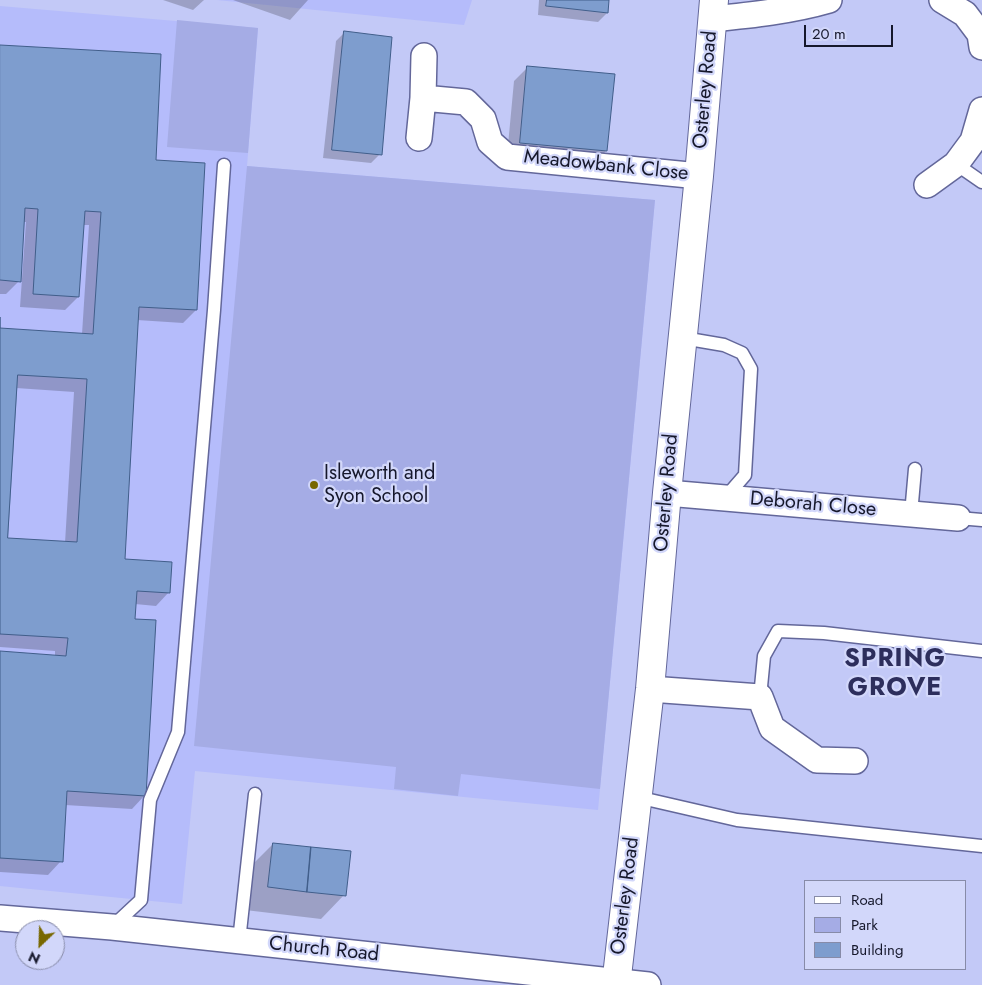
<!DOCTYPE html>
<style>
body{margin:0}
#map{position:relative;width:982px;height:985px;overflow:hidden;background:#c3c9f7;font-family:Jost,sans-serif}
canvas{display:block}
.legend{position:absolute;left:804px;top:880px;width:162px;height:90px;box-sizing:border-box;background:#d2d7fa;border:1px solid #878ba8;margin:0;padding:6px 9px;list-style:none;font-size:15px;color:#16182c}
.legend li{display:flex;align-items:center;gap:10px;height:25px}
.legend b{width:25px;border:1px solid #878ba8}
.north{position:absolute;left:15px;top:920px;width:50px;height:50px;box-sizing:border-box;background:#d2d7fa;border:1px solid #878ba8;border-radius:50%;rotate:204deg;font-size:14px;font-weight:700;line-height:20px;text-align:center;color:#16182c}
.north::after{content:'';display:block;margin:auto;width:18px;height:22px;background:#786800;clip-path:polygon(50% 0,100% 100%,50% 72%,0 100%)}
.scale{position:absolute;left:804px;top:25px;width:89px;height:22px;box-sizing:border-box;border:2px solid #16182c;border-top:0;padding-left:6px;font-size:15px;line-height:18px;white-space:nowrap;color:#16182c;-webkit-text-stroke:4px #d2d7fa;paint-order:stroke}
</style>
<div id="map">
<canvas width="982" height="985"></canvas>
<ul class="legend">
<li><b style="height:6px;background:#fff"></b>Road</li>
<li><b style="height:14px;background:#a5ace5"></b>Park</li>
<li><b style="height:14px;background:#7e9dce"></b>Building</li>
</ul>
<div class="north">N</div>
<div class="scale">20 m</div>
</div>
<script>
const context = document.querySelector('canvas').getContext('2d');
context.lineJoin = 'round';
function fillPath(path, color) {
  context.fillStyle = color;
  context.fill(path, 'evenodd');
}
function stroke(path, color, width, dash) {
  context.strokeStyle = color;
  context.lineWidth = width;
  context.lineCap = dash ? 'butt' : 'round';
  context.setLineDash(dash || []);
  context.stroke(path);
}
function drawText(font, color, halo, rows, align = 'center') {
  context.font = font + ' Jost,sans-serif';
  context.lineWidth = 4.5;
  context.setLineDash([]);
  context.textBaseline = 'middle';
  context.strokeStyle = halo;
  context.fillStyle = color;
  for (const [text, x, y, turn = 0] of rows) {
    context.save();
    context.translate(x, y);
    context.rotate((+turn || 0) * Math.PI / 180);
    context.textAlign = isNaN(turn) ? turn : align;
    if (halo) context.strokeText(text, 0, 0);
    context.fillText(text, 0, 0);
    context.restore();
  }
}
fillPath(new Path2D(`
 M 217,0 L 472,0 L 464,25 Z
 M 0,6 L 258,28 L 247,166 L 655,200 L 598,810 L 195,771 L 182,904 L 0,886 Z`), '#b5bcfb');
fillPath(new Path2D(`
 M 177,20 L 258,28 L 248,153 L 167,147 Z
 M 247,166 L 655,200 L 600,789 L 461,774 L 458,796 L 394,789 L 396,767 L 194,746 Z`), '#a5ace5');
fillPath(new Path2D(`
 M 163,0 L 204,0 L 193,10 Z
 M 233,0 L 308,0 L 290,20 Z
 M 539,0 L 608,0 L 607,13 L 598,22 L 538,15 Z
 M 345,32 L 380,154 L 371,163 L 323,158 L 336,41 Z
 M 0,46 L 154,162 L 196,310 L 183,323 L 137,320 L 124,560 L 169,592 L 156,606 L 135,604 L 134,621 L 145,795 L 132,809 L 65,805 L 61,861 L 48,875 L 0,872 L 0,652 L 55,656 L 55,651 L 0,647 L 0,329 L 82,334 L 89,225 L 82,225 L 78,297 L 65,310 L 20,307 L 26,222 L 23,222 L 19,281 L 6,294 L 0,294 ZM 16,388 L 74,392 L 65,543 L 7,539 Z
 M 527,68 L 606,151 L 593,164 L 507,156 L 514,81 Z
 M 273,844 L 344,895 L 321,919 L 245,910 L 250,867 Z`), '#0003');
const building = new Path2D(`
 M 547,0 L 609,0 L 608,13 L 546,6 Z
 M 344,31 L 392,37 L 382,155 L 332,150 Z
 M 0,45 L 161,54 L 156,160 L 205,163 L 197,310 L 139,307 L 125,559 L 172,562 L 170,593 L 137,591 L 135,619 L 156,620 L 146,796 L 67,791 L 63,862 L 0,858 L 0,651 L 66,656 L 68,638 L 0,634 L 0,317 L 0,328 L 93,334 L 101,212 L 85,211 L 79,297 L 33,294 L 38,209 L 25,208 L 21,282 L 0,280 ZM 18,375 L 87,379 L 77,542 L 8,538 Z
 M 527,66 L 615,74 L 607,151 L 520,143 Z
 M 273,843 L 311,847 L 307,892 L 268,887 Z
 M 311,847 L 351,851 L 346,896 L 307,892 Z`);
fillPath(building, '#7e9dce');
stroke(building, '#415e8a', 1);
const lane = new Path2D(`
 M 956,164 L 982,182
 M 683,338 L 724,345 L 742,353 L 751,369 L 745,475 L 725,498
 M 911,514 L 915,469
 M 958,518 L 982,520
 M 760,697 L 764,656 L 778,631 L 824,633 L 982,651
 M 637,797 L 737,820 L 982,846
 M 112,927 L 141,900 L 150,800 L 178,732 L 214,310 L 224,165
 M 239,941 L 255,794`);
const street = new Path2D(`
 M 942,0 L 965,14 L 980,34 L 982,47
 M 712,19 C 752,15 791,11 829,0
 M 423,98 L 466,102 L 483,119 L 490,142 L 507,157 L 699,176
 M 419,138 L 423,98 L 424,56
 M 927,185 L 956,164 L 973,141 L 982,110
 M 667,493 L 958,518
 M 650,689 L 760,697 L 772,728 L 817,760 L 855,761
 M 0,918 L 112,927 L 648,985`);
const secondary = new Path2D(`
 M 616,985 L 650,689 L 667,493 L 699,176 L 714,0`);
stroke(lane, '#63679a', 15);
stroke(street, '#63679a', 28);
stroke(secondary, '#63679a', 30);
stroke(lane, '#fff', 12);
stroke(street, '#fff', 25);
stroke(secondary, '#fff', 28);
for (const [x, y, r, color] of [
 [314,485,5,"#786800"]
]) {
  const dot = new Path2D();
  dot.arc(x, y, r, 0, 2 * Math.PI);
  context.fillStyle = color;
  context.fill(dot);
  stroke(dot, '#d2d7fa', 2);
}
drawText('20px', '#16182c', '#d2d7fa', [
 ["Osterley Road",706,90,-85],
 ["Meadowbank Close",606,166,6],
 ["Osterley Road",667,493,-85],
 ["Deborah Close",813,505,5],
 ["Osterley Road",626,896,-83],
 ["Church Road",324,950,6]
]);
drawText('20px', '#16182c', '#d2d7fa', [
 ["Isleworth and",324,474],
 ["Syon School",324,497]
], 'left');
context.letterSpacing = '1px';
drawText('bold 25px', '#2d2e5c', '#d2d7fa', [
 ["SPRING",895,660],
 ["GROVE",895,689]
]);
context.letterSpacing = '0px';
</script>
